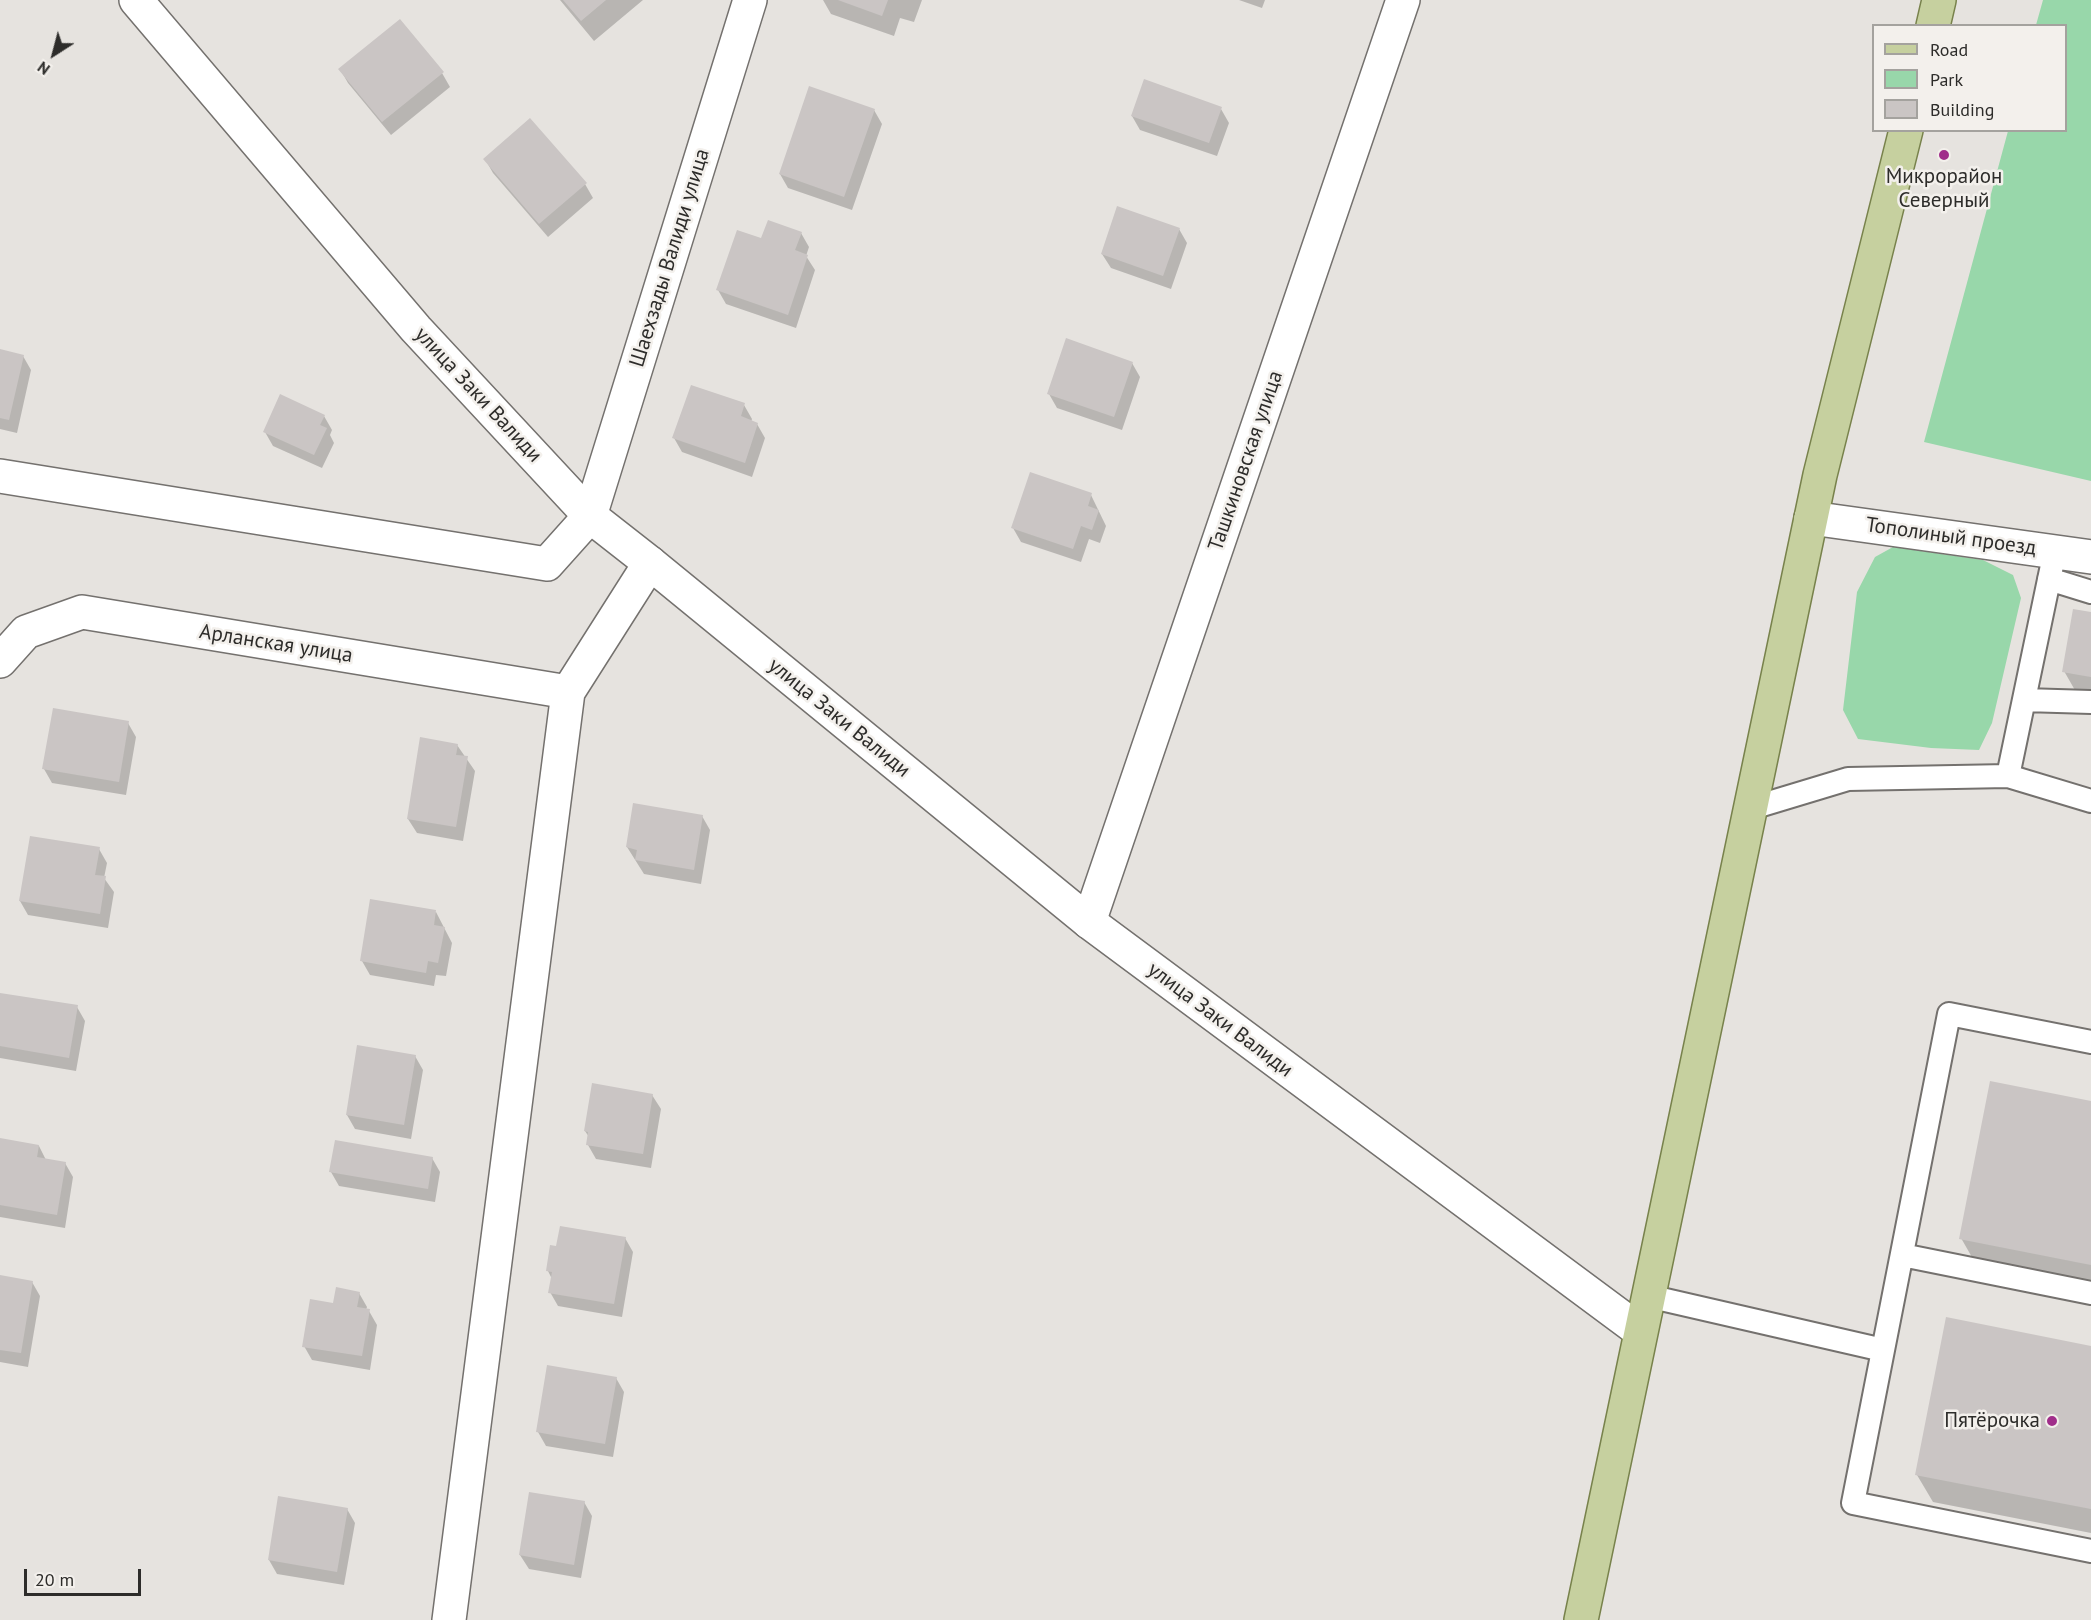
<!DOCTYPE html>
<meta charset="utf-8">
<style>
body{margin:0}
#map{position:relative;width:2091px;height:1620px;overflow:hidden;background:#e6e3df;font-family:"PT Sans",sans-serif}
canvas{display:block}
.legend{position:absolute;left:1872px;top:24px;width:195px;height:108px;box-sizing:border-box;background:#f3f0ec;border:2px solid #a4a29e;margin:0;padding:8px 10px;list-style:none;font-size:18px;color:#2d2c2a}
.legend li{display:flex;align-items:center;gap:12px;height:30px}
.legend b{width:30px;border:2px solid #a4a29e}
.north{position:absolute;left:24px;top:24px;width:60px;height:60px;-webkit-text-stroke:4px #f3f0ec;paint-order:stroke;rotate:216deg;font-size:16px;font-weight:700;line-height:24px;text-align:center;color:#2d2c2a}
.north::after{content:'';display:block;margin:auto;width:21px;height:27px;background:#2d2c2a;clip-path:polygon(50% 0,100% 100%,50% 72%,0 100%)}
.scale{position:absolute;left:24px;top:1569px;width:117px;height:27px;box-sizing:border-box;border:3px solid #2d2c2a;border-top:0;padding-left:8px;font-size:18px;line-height:21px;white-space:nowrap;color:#2d2c2a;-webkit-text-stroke:4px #f3f0ec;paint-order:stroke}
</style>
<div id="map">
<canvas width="2091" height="1620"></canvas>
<ul class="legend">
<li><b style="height:8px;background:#c6d09f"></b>Road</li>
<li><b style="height:16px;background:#98d7aa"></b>Park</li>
<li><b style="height:16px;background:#cac5c4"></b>Building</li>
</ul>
<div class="north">N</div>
<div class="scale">20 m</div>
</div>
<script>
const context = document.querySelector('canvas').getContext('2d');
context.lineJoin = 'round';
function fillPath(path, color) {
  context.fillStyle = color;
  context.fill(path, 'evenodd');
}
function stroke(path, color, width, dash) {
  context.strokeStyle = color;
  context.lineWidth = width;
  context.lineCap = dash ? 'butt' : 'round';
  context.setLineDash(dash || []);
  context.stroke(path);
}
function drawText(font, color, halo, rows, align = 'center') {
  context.font = font + ' "PT Sans",sans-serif';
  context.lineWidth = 5;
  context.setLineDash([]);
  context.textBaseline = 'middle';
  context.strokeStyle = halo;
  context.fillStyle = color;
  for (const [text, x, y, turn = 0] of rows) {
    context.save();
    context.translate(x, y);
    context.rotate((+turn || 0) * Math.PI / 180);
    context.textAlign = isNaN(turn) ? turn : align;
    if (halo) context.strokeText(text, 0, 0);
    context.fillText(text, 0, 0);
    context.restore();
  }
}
fillPath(new Path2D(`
 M 2043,0 L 2091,0 L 2091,481 L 1924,442 L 2008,131 L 2066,130 L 2066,26 L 2036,25 Z
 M 1893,547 L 1983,560 L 2013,575 L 2021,598 L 1992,723 L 1979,750 L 1931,748 L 1858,739 L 1843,710 L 1857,592 L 1875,557 Z`), '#98d7aa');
fillPath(new Path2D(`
 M 560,0 L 643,0 L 594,41 Z
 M 823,0 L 922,0 L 914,22 L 900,18 L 894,36 L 831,14 Z
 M 1239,0 L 1265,0 L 1262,8 Z
 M 340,69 L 442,73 L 450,87 L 391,135 L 348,83 Z
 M 1221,109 L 1229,123 L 1217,156 L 1140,130 L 1132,116 Z
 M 874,110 L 882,124 L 852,210 L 788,188 L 780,174 Z
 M 485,159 L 585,184 L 593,198 L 548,237 L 493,173 Z
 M 1179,229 L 1187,243 L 1171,289 L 1111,268 L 1102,254 Z
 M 801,233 L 809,247 L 806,256 L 815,270 L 796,328 L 726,304 L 718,290 L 762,240 Z
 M 0,351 L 23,356 L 31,370 L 17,433 L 0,429 Z
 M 1132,363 L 1140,377 L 1122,430 L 1057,408 L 1049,394 Z
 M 744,405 L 752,419 L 751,422 L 757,424 L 765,438 L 752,477 L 682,452 L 674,438 Z
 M 324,416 L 332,430 L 330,435 L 334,443 L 322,468 L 273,446 L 265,432 Z
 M 1091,495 L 1106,526 L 1100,543 L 1089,539 L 1081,562 L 1021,542 L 1013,528 Z
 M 2091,613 L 2091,695 L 2076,692 L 2064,671 Z
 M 128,723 L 136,737 L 126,795 L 52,783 L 44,769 Z
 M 457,745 L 475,771 L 463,841 L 417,833 L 408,819 Z
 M 702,816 L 710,830 L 701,884 L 644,874 L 627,847 Z
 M 99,849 L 107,863 L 104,878 L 114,892 L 108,928 L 28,915 L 20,901 Z
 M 436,912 L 452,943 L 446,976 L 436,975 L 434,986 L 370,975 L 362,961 Z
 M 0,994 L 77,1007 L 85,1021 L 76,1071 L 0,1058 Z
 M 415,1056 L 423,1070 L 411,1139 L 355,1129 L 347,1115 Z
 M 652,1095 L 661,1109 L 651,1168 L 596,1159 L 588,1145 L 589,1137 L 585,1131 Z
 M 2091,1103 L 2091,1289 L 1977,1266 L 1961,1238 Z
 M 0,1140 L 39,1146 L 46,1160 L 65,1163 L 73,1177 L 65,1228 L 0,1217 Z
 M 432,1158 L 440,1172 L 435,1202 L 339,1186 L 331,1172 Z
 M 625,1238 L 633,1252 L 622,1317 L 558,1306 L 550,1292 L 552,1279 L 548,1271 L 558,1247 Z
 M 0,1276 L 32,1282 L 40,1296 L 28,1367 L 0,1362 Z
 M 359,1293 L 367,1307 L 366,1310 L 369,1311 L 377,1325 L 370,1370 L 312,1360 L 304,1346 L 334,1305 Z
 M 2091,1347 L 2091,1533 L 1933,1502 L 1917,1475 Z
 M 616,1378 L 624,1392 L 613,1457 L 546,1446 L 538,1432 Z
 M 584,1502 L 592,1516 L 581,1578 L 529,1569 L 520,1555 Z
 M 347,1509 L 355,1523 L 344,1585 L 277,1574 L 269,1560 Z`), '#0003');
fillPath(new Path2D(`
 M 563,0 L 606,0 L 581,21 Z
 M 838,0 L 888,0 L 882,16 Z
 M 400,19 L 444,72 L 382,122 L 338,69 Z
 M 1144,79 L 1222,107 L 1209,143 L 1131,116 Z
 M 809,86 L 875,109 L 844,197 L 779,174 Z
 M 530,118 L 587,183 L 539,224 L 483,159 Z
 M 1117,206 L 1180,228 L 1163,276 L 1101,254 Z
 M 768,220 L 802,232 L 795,250 L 808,255 L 788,315 L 716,290 L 737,230 L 761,238 Z
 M 1066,338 L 1133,362 L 1114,417 L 1047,394 Z
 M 0,349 L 24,355 L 9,420 L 0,418 Z
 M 691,385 L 745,403 L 741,416 L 758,423 L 745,463 L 672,438 Z
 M 280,394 L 325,415 L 320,425 L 327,428 L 314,455 L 263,432 Z
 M 1030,472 L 1092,493 L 1088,506 L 1099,510 L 1092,530 L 1081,526 L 1073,549 L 1011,528 Z
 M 2073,609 L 2091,612 L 2091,677 L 2062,672 Z
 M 53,708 L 129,721 L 119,782 L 42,769 Z
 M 420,737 L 458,744 L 456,755 L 468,756 L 456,827 L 407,819 Z
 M 633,803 L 703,815 L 694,870 L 635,860 L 637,850 L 626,847 Z
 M 30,836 L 100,847 L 95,875 L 106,876 L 100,914 L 19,901 Z
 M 370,899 L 436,910 L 434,925 L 445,927 L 438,963 L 428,961 L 426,973 L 360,961 Z
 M 0,993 L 78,1005 L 69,1058 L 0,1046 Z
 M 357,1045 L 416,1055 L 404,1125 L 346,1115 Z
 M 1990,1081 L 2091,1101 L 2091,1265 L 1959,1239 Z
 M 592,1083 L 653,1094 L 643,1154 L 586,1145 L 588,1132 L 584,1131 Z
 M 0,1138 L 39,1145 L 37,1157 L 66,1162 L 57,1215 L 0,1205 Z
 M 335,1140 L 433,1157 L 428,1189 L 329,1172 Z
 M 560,1226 L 626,1237 L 614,1304 L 548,1293 L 552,1272 L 546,1271 L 550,1245 L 556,1246 Z
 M 0,1275 L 33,1281 L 21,1353 L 0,1350 Z
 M 336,1287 L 360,1292 L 357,1307 L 370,1309 L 362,1356 L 302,1347 L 310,1299 L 333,1303 Z
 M 1946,1317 L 2091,1346 L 2091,1509 L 1915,1475 Z
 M 547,1365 L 617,1377 L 605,1444 L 536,1432 Z
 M 529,1492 L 585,1501 L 574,1565 L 519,1555 Z
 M 278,1496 L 348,1508 L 337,1572 L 268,1560 Z`), '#cac5c4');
const service = new Path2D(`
 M 2049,579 L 2091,592
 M 2024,700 L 2091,702
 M 2008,776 L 2091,801
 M 1752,808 L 1848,779 L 2008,776 L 2055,551
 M 2091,1042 L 1949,1014 L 1853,1503 L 2091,1551
 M 1902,1255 L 2091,1293
 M 1648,1296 L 1883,1350`);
const minor = new Path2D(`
 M 0,476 L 547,564 L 590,516 L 750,0
 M 1811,518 L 2091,557
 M 0,661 L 26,632 L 82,612 L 568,692
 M 1089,922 L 1403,0
 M 449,1620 L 568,692 L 650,563`);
const tertiary = new Path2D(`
 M 136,0 L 416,329 L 590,516 L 650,563 L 1089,922 L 1640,1331`);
const primary = new Path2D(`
 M 1933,26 L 1939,0
 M 1581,1620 L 1820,475 L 1906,130`);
stroke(service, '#74716e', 26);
stroke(minor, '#74716e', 36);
stroke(tertiary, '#74716e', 36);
stroke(primary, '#78824c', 36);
stroke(service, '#fff', 22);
stroke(minor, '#fff', 33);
stroke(tertiary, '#fff', 33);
stroke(primary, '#c6d09f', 33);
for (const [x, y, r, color] of [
 [1944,155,6,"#a02e8a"],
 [2052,1421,6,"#a02e8a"]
]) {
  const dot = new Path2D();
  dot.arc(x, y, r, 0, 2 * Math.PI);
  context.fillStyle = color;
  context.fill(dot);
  stroke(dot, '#f3f0ec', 2);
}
drawText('21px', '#2d2c2a', '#f3f0ec', [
 ["Микрорайон",1944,177],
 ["Северный",1944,201],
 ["Пятёрочка",2040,1421,"right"]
]);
drawText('21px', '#2d2c2a', '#f3f0ec', [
 ["Шаехзады Валиди улица",670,258,-73],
 ["улица Заки Валиди",478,395,47],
 ["Ташкиновская улица",1246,461,-71],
 ["Тополиный проезд",1951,537,8],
 ["Арланская улица",276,644,9],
 ["улица Заки Валиди",839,718,39],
 ["улица Заки Валиди",1220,1020,37]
]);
</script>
